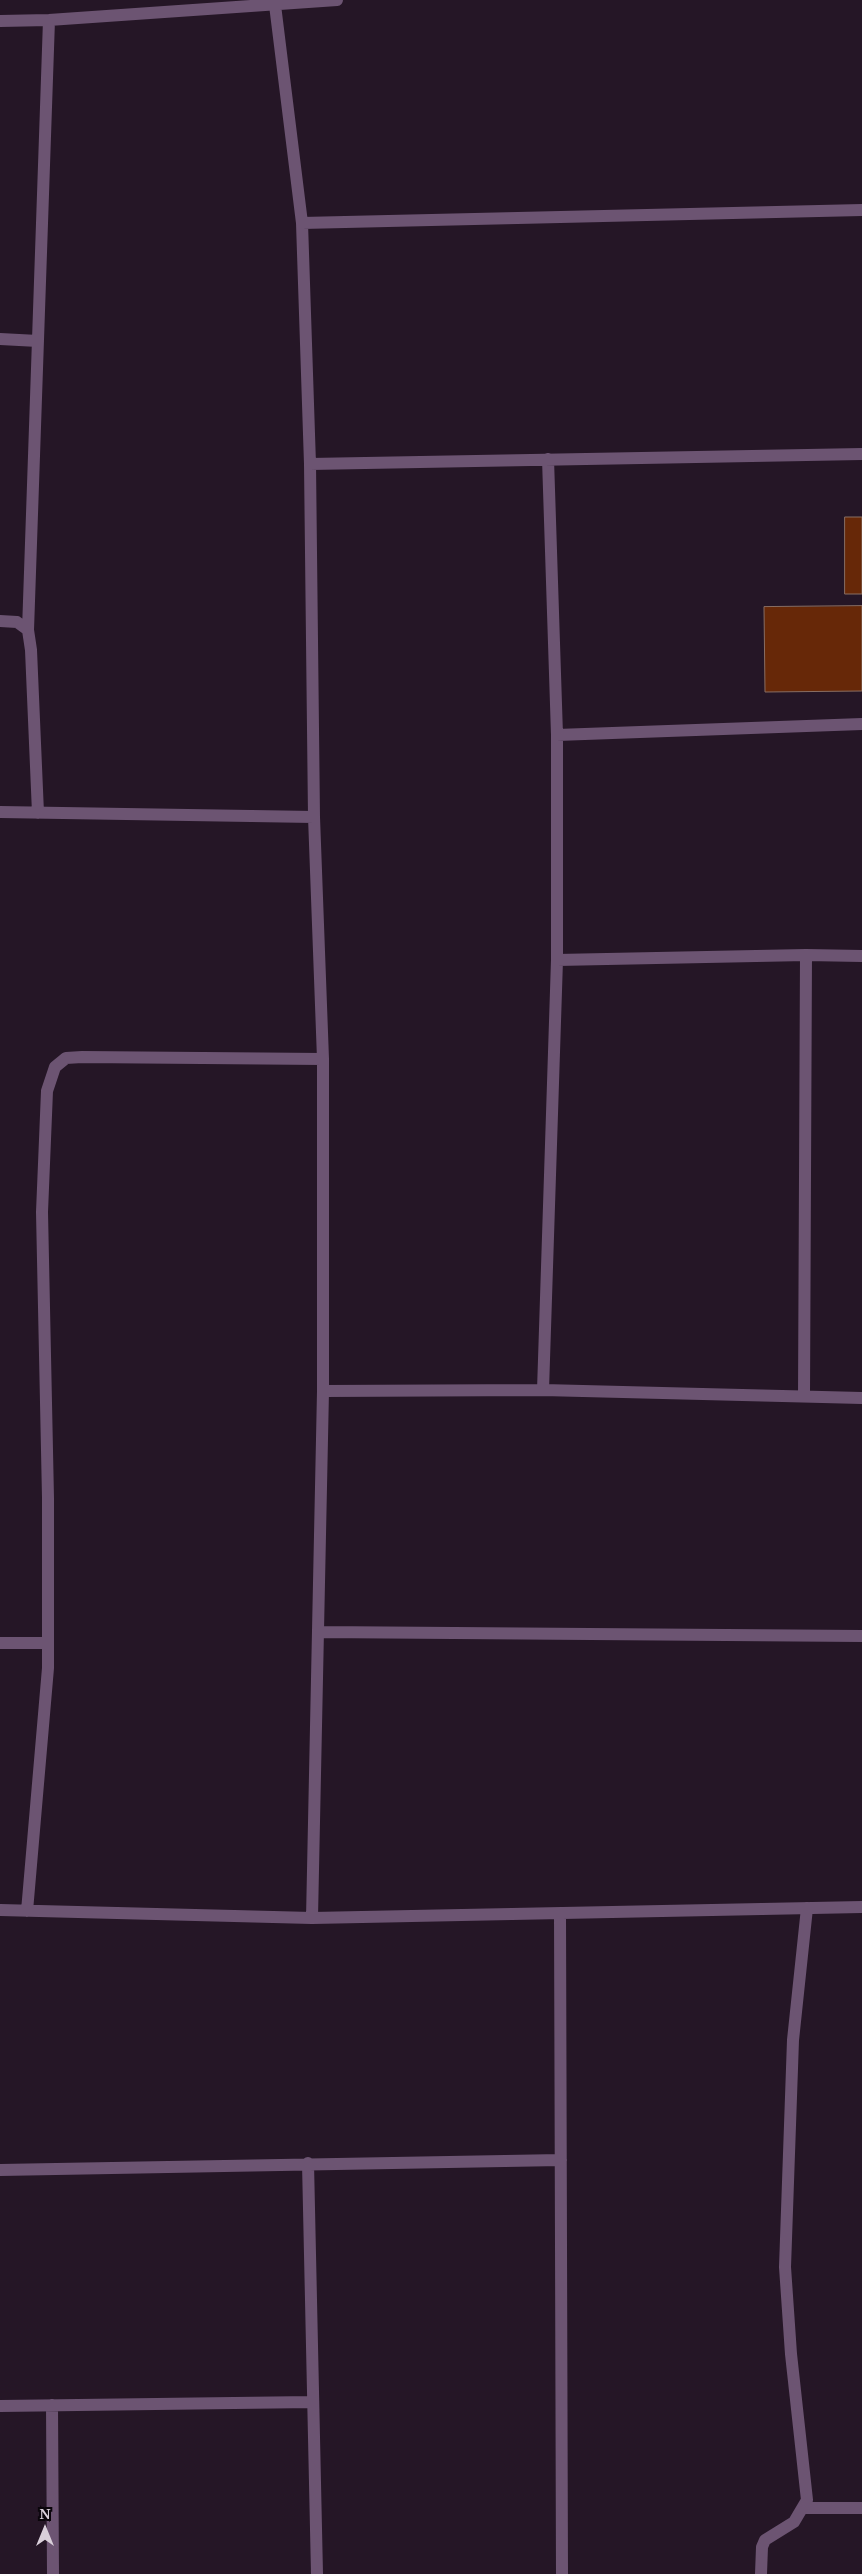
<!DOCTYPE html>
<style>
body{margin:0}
#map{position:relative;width:862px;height:2574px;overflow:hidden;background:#251626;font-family:"Noto Serif",serif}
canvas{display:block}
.north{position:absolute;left:20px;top:2504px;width:50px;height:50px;-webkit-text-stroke:4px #0a050b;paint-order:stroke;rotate:0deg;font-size:14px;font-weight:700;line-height:20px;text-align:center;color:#d9cfda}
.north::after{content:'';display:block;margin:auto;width:18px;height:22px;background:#d9cfda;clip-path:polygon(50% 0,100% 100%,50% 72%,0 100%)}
</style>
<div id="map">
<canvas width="862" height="2574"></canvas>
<div class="north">N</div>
</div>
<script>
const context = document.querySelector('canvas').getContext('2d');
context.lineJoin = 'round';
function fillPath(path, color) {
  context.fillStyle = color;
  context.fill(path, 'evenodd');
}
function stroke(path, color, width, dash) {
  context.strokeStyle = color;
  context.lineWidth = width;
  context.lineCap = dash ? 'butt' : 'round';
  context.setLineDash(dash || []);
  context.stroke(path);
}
const building = new Path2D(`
 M 845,517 L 862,517 L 862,594 L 845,594 Z
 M 862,606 L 862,691 L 765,692 L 764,607 Z`);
fillPath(building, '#672808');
stroke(building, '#896e63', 1);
stroke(new Path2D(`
 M 275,5 L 302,223 L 310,464 L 314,817 L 323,1059 L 323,1391 L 312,1918
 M 0,21 L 49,20 L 337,0
 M 302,223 L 862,210
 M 0,339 L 38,341
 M 310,464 L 862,454
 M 0,621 L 17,622 L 28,630
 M 557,735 L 862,724
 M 0,812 L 314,817
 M 38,813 L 31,650 L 28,630 L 49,20
 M 557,960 L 806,955 L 862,956
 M 543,1390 L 557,960 L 557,735 L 548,459
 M 323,1391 L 543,1390 L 862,1398
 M 804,1396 L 806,955
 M 318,1632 L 862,1636
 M 0,1643 L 48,1643
 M 0,1910 L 312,1918 L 862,1907
 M 27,1911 L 48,1668 L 48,1498 L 42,1212 L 47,1091 L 55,1067 L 66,1058 L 82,1057 L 323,1059
 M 560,1914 L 562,2574
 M 308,2163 L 317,2574
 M 0,2170 L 561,2160
 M 52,2405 L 53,2574
 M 0,2406 L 312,2402
 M 803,2508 L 862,2508
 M 761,2574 L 762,2547 L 765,2540 L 794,2522 L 807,2500 L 791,2354 L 785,2267 L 793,2040 L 807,1908`), '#6c5472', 12);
</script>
